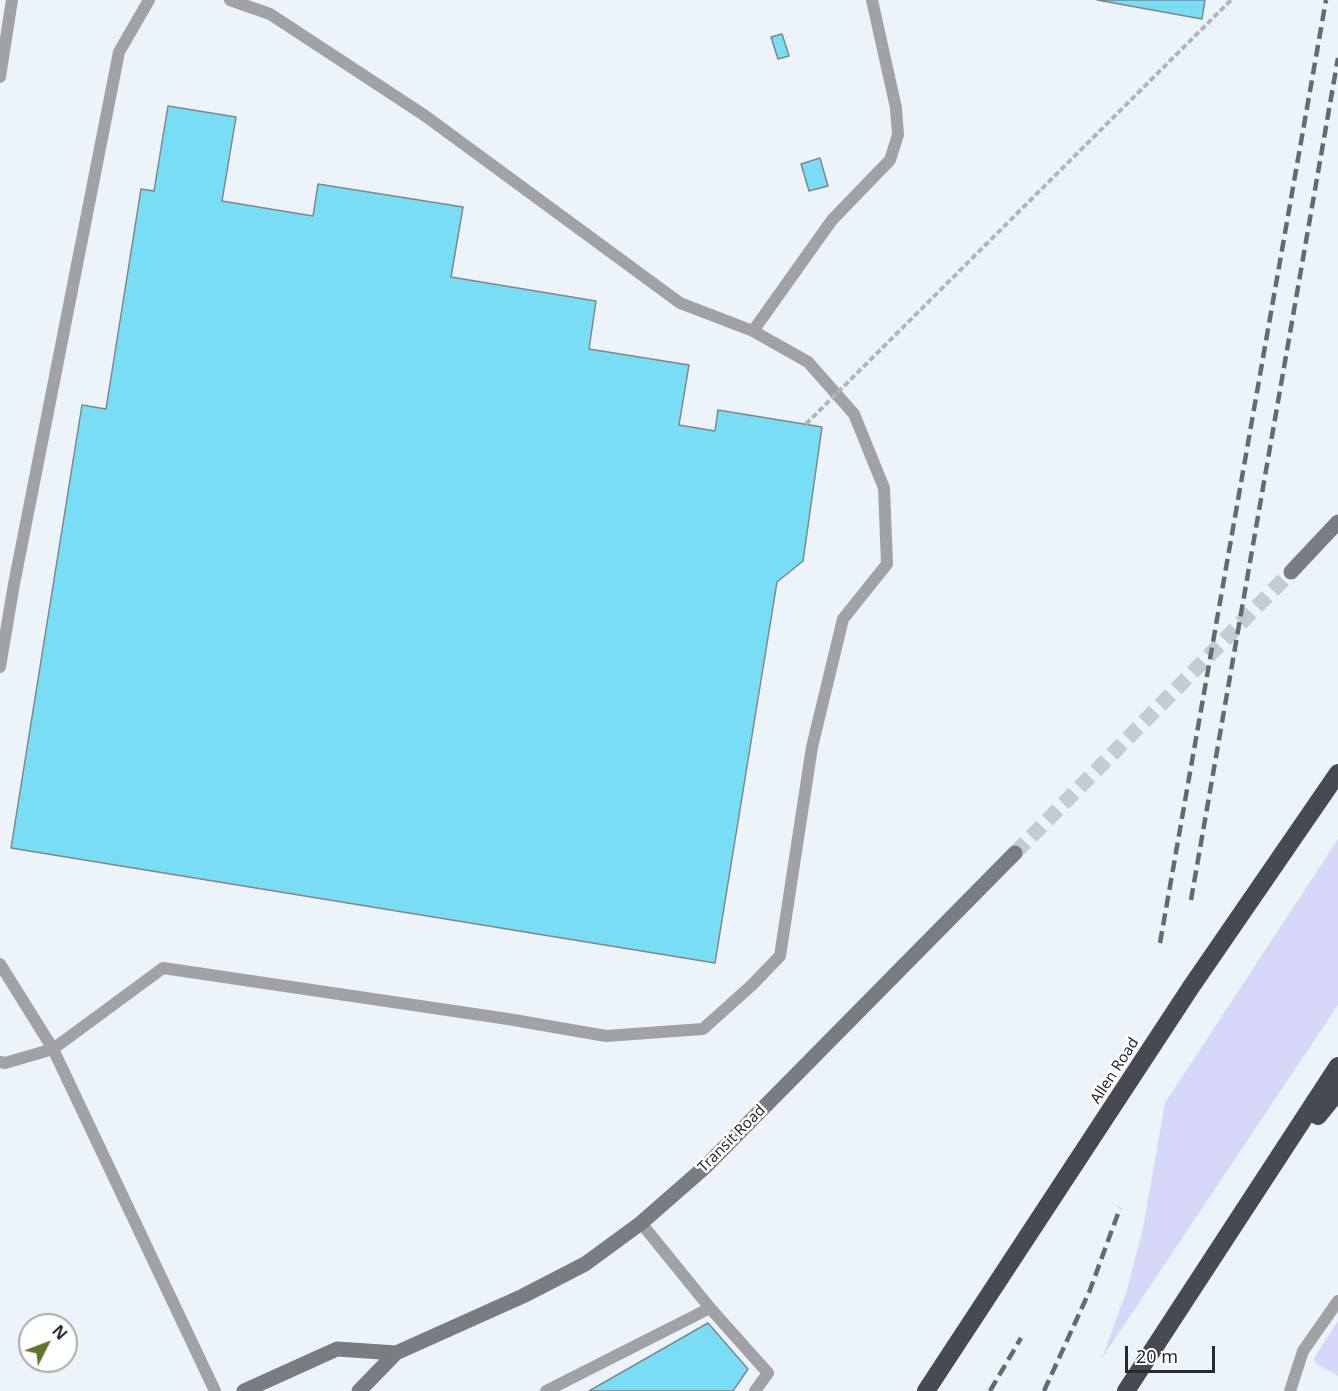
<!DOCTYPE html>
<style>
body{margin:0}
#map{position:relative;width:1338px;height:1391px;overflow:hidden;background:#ecf4f9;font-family:"Noto Sans",sans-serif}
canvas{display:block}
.north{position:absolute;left:18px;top:1313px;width:60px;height:60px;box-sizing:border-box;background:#fff;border:2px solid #a9aaab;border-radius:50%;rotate:48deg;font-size:16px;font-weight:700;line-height:24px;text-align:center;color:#282b2d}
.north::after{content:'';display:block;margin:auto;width:21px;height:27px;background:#5e7527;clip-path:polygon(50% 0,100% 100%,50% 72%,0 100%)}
.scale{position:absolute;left:1125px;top:1346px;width:90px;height:27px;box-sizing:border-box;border:3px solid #282b2d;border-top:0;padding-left:8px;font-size:18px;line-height:21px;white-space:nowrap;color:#282b2d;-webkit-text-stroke:4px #fff;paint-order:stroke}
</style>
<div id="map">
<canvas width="1338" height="1391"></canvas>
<div class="north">N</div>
<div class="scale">20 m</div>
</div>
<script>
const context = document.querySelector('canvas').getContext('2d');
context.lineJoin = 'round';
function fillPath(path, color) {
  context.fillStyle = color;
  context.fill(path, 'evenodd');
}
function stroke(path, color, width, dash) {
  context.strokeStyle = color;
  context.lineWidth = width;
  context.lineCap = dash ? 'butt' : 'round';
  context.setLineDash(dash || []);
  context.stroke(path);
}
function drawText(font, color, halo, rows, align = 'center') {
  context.font = font + ' "Noto Sans",sans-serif';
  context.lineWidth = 5;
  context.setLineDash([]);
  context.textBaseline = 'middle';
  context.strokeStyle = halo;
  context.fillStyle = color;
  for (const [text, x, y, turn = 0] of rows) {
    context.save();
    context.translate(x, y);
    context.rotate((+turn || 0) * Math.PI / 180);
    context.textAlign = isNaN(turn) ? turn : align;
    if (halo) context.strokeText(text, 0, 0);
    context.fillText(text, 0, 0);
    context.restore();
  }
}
fillPath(new Path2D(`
 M 1338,839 L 1338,1005 L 1102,1358 L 1127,1290 L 1143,1228 L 1165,1103 Z
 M 1338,1321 L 1338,1376 L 1315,1363 L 1314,1358 Z`), '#d7d8f9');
const building = new Path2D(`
 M 1097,0 L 1205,0 L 1202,19 Z
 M 782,34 L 789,56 L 778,59 L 771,37 Z
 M 168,106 L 236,117 L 222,201 L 313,216 L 318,184 L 463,207 L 451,277 L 596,301 L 589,349 L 689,365 L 679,425 L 715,431 L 718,410 L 822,427 L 803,561 L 777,582 L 715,963 L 11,848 L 82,405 L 106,409 L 141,189 L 154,191 Z
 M 820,158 L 828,186 L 809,191 L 801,164 Z
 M 708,1323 L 748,1369 L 733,1391 L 589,1391 Z`);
fillPath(building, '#79ddf6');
stroke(building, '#7e878a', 1.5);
stroke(new Path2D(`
 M 1015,853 L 1291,572`), '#c5ccd0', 15, [15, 8]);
stroke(new Path2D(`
 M 0,77 L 12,0
 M 753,331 L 832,220 L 890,160 L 898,135 L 896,108 L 872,0
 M 0,667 L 14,584 L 119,52 L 149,0
 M 0,964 L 53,1049 L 215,1391
 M 0,1062 L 5,1063 L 53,1049 L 163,968 L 508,1019 L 606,1036 L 703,1029 L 752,985 L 780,956 L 812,747 L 843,619 L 887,564 L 884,488 L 854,414 L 808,362 L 753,331 L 680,303 L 424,115 L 270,14 L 230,0
 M 641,1223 L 710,1308 L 768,1373 L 755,1391
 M 546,1391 L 710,1308
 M 1290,1391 L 1303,1351 L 1338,1301`), '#a0a2a6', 12);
stroke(new Path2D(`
 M 1291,572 L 1338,522
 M 244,1391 L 337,1349 L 396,1353
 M 359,1391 L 396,1353 L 523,1296 L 585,1264 L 641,1223 L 705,1167 L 1015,853`), '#797c81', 15);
stroke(new Path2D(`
 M 1318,1116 L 1338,1091
 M 926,1391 L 1191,987 L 1338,773
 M 1126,1391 L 1338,1066`), '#474a50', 18);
stroke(new Path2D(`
 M 1191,900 L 1338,58
 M 1160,943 L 1326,0
 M 990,1391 L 1021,1338
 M 1044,1391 L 1090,1290 L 1120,1208`), '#666a6d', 4.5, [12, 6]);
stroke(new Path2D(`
 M 806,424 L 1231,0`), '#b0b7bb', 4, [6, 3]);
drawText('15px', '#282b2d', '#fff', [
 ["Allen Road",1115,1071,-57],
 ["Transit Road",732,1139,-45]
]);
</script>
